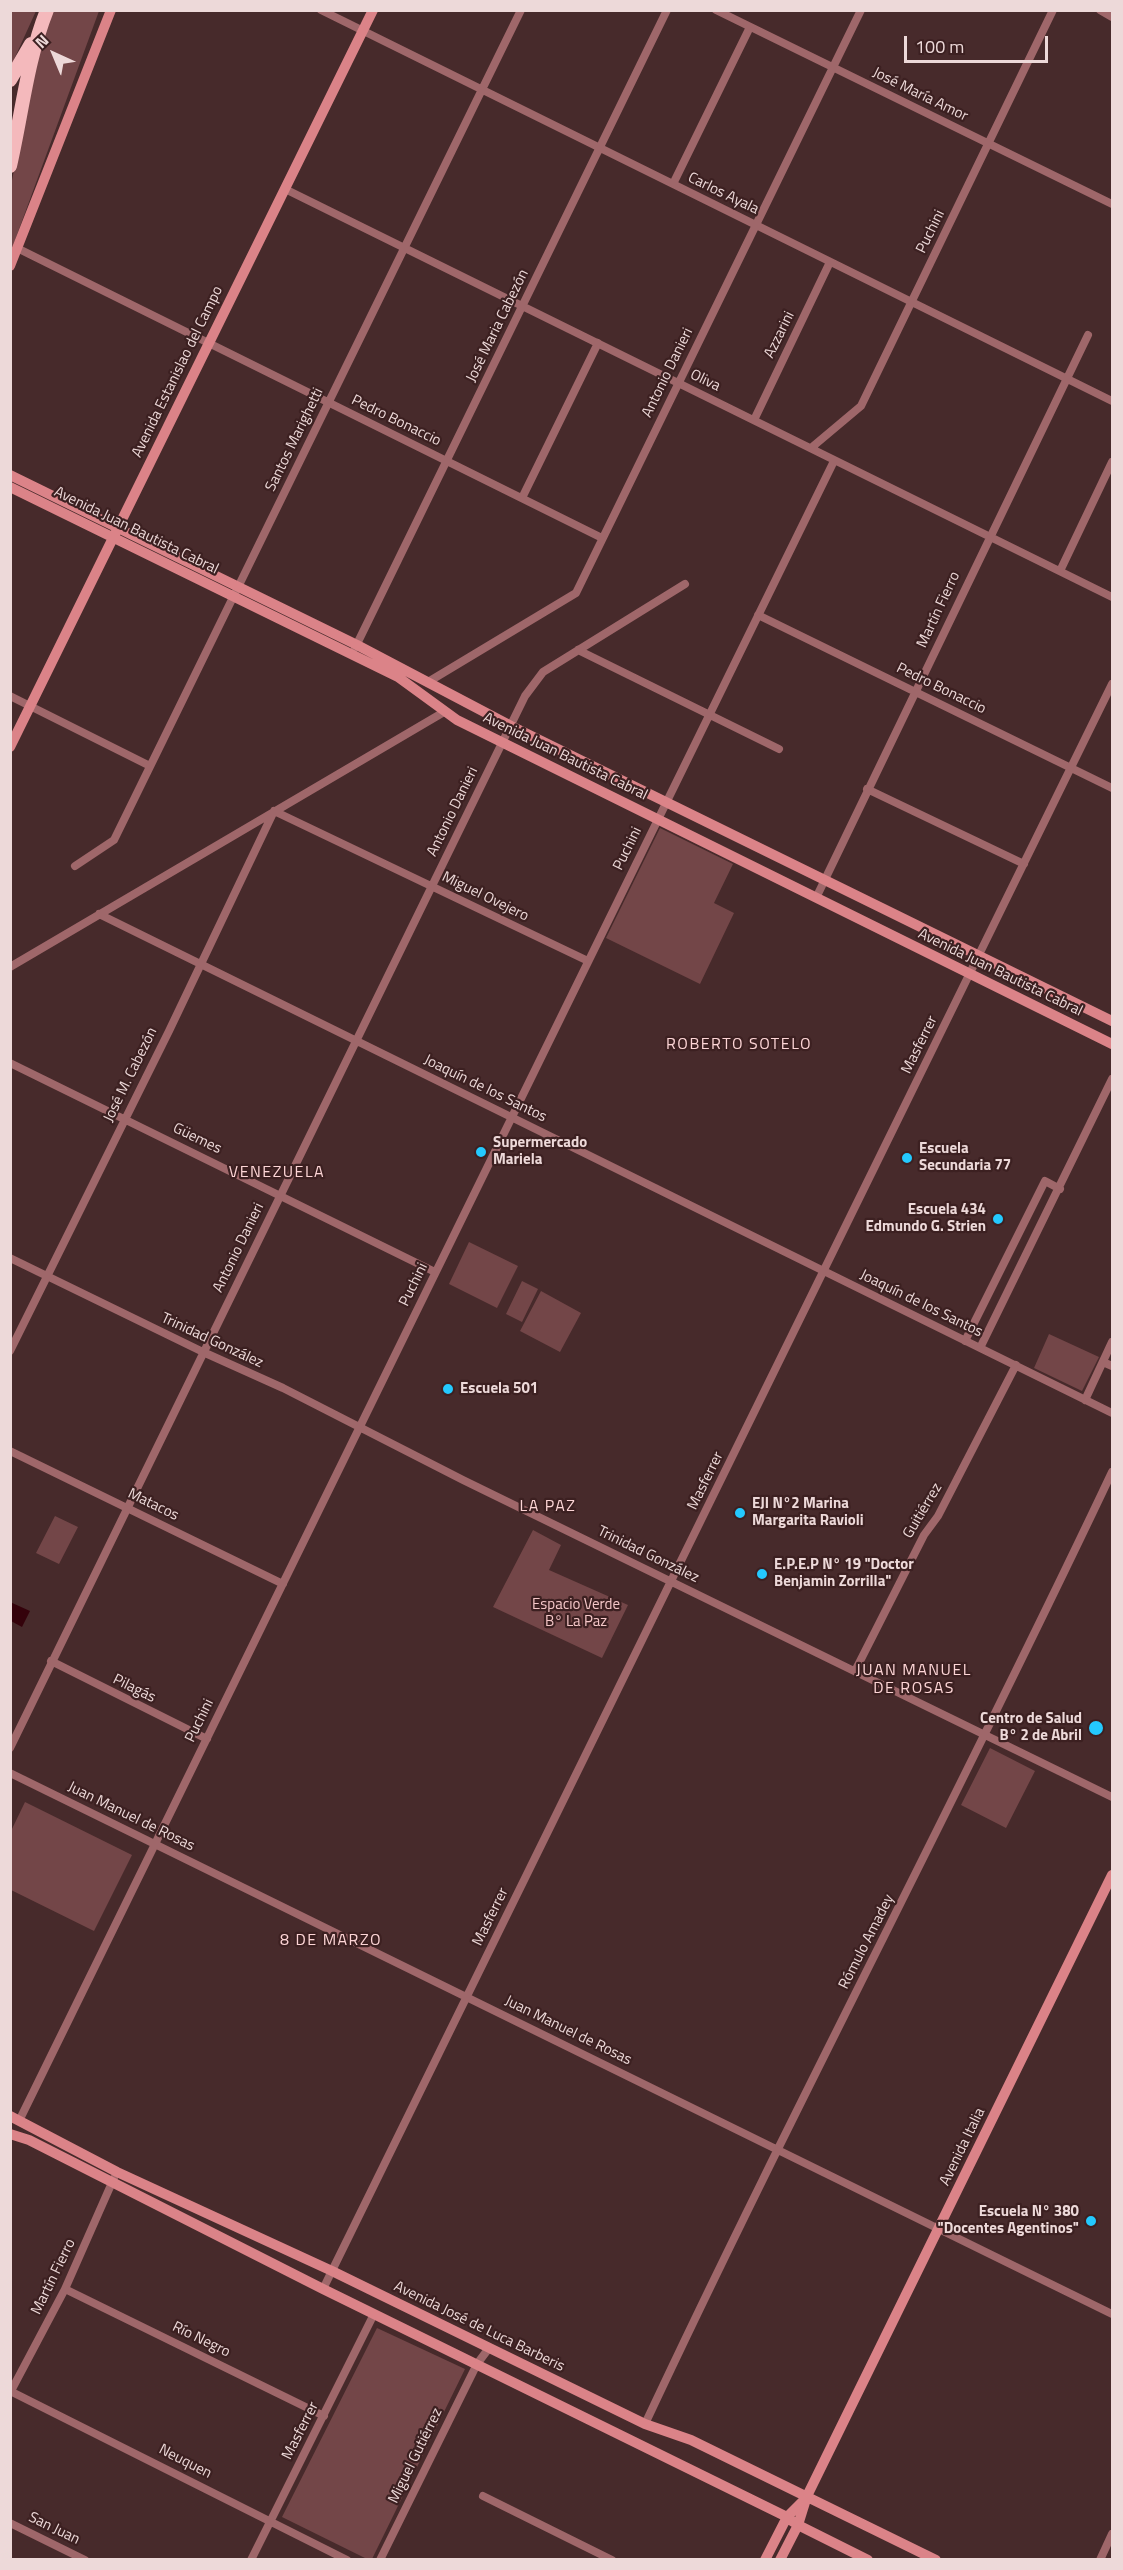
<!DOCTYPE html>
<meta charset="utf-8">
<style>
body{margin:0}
#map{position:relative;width:1123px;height:2570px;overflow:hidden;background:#472a2b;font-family:"Titillium Web",sans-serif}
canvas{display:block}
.frame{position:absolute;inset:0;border:12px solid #edd9d9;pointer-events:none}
.north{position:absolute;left:24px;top:24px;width:60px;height:60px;-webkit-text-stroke:4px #3c2021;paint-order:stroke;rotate:316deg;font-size:16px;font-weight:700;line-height:24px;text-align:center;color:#edd9d9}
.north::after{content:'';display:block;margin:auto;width:21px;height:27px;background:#edd9d9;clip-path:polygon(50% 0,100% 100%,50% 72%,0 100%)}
.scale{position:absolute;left:904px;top:36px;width:144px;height:27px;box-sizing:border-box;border:3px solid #edd9d9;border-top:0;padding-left:8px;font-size:18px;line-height:21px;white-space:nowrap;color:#edd9d9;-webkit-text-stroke:4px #3c2021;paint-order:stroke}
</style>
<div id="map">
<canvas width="1123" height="2570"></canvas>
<div class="frame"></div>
<div class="north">N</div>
<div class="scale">100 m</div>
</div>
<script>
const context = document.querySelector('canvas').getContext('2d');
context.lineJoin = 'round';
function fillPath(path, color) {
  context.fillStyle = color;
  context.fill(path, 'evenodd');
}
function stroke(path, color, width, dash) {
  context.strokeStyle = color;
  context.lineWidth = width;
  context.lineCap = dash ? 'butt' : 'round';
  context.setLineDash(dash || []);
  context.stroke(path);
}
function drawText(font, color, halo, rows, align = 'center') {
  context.font = font + ' "Titillium Web",sans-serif';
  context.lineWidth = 4.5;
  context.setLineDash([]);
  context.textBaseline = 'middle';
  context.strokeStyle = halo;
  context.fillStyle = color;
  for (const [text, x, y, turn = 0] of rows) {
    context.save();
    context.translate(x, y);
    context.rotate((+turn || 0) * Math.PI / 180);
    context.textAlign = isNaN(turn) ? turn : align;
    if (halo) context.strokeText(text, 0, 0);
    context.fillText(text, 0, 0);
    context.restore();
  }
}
fillPath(new Path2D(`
 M 11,11 L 36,11 L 11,66 Z
 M 49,11 L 99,11 L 11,251 L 11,186 L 40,29 Z
 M 660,828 L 733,864 L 714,903 L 734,913 L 700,984 L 606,938 Z
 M 469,1242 L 518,1266 L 497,1308 L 449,1284 Z
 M 522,1281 L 538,1289 L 522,1322 L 506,1314 Z
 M 541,1291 L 581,1313 L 560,1352 L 520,1331 Z
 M 1049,1334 L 1099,1357 L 1082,1391 L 1034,1368 Z
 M 55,1516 L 78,1527 L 59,1564 L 36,1553 Z
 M 533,1530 L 561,1545 L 549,1570 L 628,1605 L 602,1658 L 493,1607 Z
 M 990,1748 L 1035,1771 L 1006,1828 L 961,1805 Z
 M 25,1802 L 132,1855 L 94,1931 L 11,1890 L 11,1831 Z
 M 377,2328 L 465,2369 L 372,2559 L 369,2560 L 282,2517 Z`), '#734648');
fillPath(new Path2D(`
 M 10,1602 L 30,1611 L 22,1627 L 11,1621 Z`), '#34020b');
stroke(new Path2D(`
 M 321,10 L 1112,401
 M 716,10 L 1112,204
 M 1100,10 L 1112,17
 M 673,184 L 750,27
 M 285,189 L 1112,597
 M 17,248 L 602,538
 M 754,420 L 830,262
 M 811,448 L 861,406 L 1053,10
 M 522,498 L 598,343
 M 1060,571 L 1112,462
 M 758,615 L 1112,788
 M 355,648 L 667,10
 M 578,650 L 779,749
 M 428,682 L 576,593 L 861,10
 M 10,696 L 150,766
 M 867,789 L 1024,864
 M 75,866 L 114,840 L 521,10
 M 816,898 L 1088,335
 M 99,914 L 1112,1413
 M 10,967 L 444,712
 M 10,1063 L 435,1272
 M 10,1258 L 203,1352 L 283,1388 L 463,1480 L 1112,1797
 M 965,1341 L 1045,1181 L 1060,1189
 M 980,1348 L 1112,1079
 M 10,1351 L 169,1031 L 274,811 L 588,961
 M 1103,1362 L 1112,1366
 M 1085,1400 L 1112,1342
 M 10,1451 L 283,1584
 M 51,1661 L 207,1739
 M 855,1671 L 924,1535 L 938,1516 L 1016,1365
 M 10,1748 L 525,696 L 543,672 L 685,584
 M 10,1773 L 1112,2314
 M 19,2121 L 834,461
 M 65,2289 L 324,2416
 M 323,2289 L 1112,684
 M 10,2391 L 347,2560
 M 11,2391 L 65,2289 L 114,2178
 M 645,2424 C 795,2104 961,1792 1112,1472
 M 483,2496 L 612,2560
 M 10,2523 L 85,2560
 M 251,2560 L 374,2314
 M 380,2560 L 477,2364 L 489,2348
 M 1100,2560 L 1112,2534`), '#9f676a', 8);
stroke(new Path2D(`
 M 10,266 L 111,10
 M 10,475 L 357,645 L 511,726 L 1112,1021
 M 10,487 L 398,677 L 457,720 L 1112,1044
 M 10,747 L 373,10
 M 10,2116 L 117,2172 L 332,2271 L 645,2424 L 691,2440 L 936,2560
 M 10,2134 L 29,2140 L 323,2289 L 783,2515 L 798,2525 L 868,2560
 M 765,2560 L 787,2517 L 805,2499
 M 780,2560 L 798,2525 L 807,2496 L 1112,1875`), '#db8388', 10);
stroke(new Path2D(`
 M 10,80 L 31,44
 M 10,166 C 22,114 27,60 47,10`), '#f4b9bc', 14);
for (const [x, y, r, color] of [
 [481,1152,6,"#24c9fe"],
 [907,1158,6,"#24c9fe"],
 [998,1219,6,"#24c9fe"],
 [448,1389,6,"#24c9fe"],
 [740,1513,6,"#24c9fe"],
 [762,1574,6,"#24c9fe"],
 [1096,1728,8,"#24c9fe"],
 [1091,2221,6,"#24c9fe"]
]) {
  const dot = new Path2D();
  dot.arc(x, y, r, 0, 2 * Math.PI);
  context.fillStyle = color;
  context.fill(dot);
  stroke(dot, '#3c2021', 2);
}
drawText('15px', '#edd9d9', '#3c2021', [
 ["José María Amor",920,95,26],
 ["Carlos Ayala",723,194,26],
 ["Puchini",931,232,-64],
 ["José Maria Cabezón",498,326,-64],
 ["Azzarini",780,335,-64],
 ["Avenida Estanislao del Campo",178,372,-64],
 ["Antonio Danieri",668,373,-64],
 ["Oliva",705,381,26],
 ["Pedro Bonaccio",396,421,26],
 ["Santos Marighetti",295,440,-64],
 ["Avenida Juan Bautista Cabral",136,531,26],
 ["Martín Fierro",939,610,-65],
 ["Pedro Bonaccio",941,689,26],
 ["Avenida Juan Bautista Cabral",565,757,26],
 ["Antonio Danieri",453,812,-64],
 ["Puchini",628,849,-64],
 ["Miguel Ovejero",485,897,26],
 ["Avenida Juan Bautista Cabral",1000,973,26],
 ["Masferrer",920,1045,-64],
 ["José M. Cabezón",131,1075,-64],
 ["Joaquín de los Santos",485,1089,26],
 ["Güemes",197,1139,26],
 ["Antonio Danieri",239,1248,-64],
 ["Puchini",414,1285,-64],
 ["Joaquín de los Santos",921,1304,26],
 ["Trinidad González",212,1341,25],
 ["Masferrer",706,1481,-64],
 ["Matacos",153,1505,26],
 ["Guitiérrez",923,1511,-59],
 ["Trinidad González",648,1555,26],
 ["Pilagás",134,1689,26],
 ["Puchini",200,1721,-64],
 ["Juan Manuel de Rosas",131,1817,26],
 ["Masferrer",491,1917,-64],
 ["Rómulo Amadey",867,1942,-63],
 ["Juan Manuel de Rosas",568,2031,26],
 ["Avenida Italia",963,2147,-64],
 ["Martín Fierro",54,2277,-64],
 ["Avenida José de Luca Barberis",479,2327,26],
 ["Río Negro",201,2340,26],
 ["Masferrer",301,2431,-63],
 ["Miguel Gutiérrez",416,2456,-64],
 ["Neuquen",185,2462,27],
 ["San Juan",54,2529,26]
]);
drawText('bold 15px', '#edd9d9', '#3c2021', [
 ["Supermercado",493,1143],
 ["Mariela",493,1160],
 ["Escuela",919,1149],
 ["Secundaria 77",919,1166],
 ["Escuela 434",986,1210,"right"],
 ["Edmundo G. Strien",986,1227,"right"],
 ["Escuela 501",460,1389],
 ["EJI N°2 Marina",752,1504],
 ["Margarita Ravioli",752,1521],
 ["E.P.E.P N° 19 \"Doctor",774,1565],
 ["Benjamin Zorrilla\"",774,1582],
 ["Centro de Salud",1082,1719,"right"],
 ["B° 2 de Abril",1082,1736,"right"],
 ["Escuela N° 380",1079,2212,"right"],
 ["\"Docentes Agentinos\"",1079,2229,"right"]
], 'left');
drawText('15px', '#f5c7c8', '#3c2021', [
 ["Espacio Verde",576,1605],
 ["B° La Paz",576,1622]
]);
context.letterSpacing = '1.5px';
drawText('16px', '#fdd5d6', '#3c2021', [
 ["ROBERTO SOTELO",739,1045],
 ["VENEZUELA",277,1173],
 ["LA PAZ",548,1507],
 ["JUAN MANUEL",914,1671],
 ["DE ROSAS",914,1689],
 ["8 DE MARZO",331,1941]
]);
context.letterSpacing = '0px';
</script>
